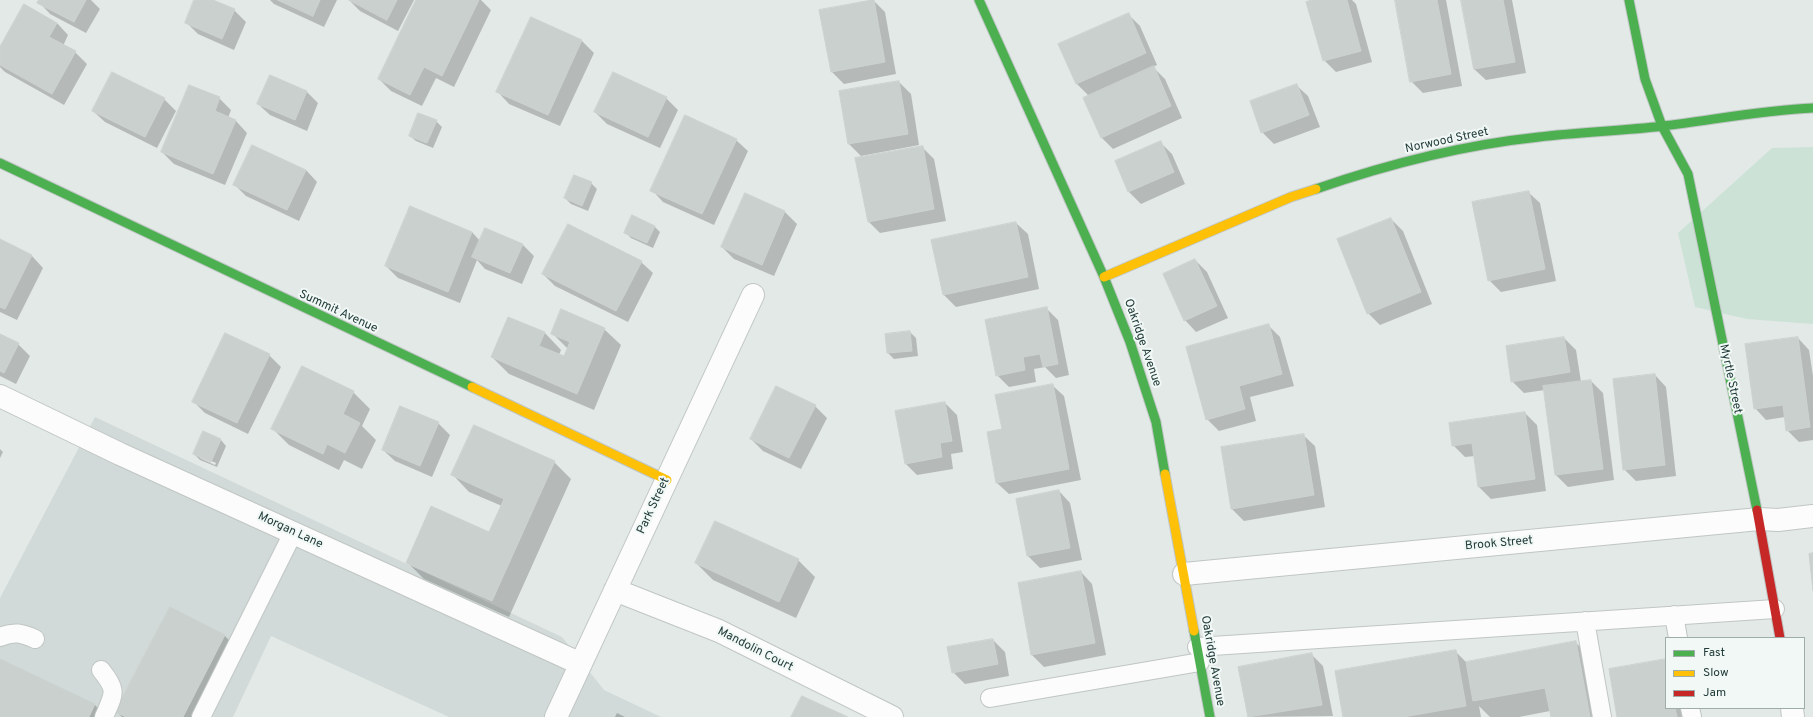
<!DOCTYPE html>
<style>
body{margin:0}
#map{position:relative;width:1813px;height:717px;overflow:hidden;background:#e3e9e7;font-family:Overpass,sans-serif}
canvas{display:block}
.legend{position:absolute;left:1665px;top:637px;width:140px;height:72px;box-sizing:border-box;background:#f1f8f6;border:1px solid #9eadaa;margin:0;padding:5px 7px;list-style:none;font-size:12px;color:#213c39}
.legend li{display:flex;align-items:center;gap:8px;height:20px}
.legend b{width:20px;border:1px solid #9eadaa}
</style>
<div id="map">
<canvas width="1813" height="717"></canvas>
<ul class="legend">
<li><b style="height:5px;background:#4caf50"></b>Fast</li>
<li><b style="height:5px;background:#ffc107"></b>Slow</li>
<li><b style="height:5px;background:#c62828"></b>Jam</li>
</ul>
</div>
<script>
const context = document.querySelector('canvas').getContext('2d');
context.lineJoin = 'round';
function fillPath(path, color) {
  context.fillStyle = color;
  context.fill(path, 'evenodd');
}
function stroke(path, color, width, dash) {
  context.strokeStyle = color;
  context.lineWidth = width;
  context.lineCap = dash ? 'butt' : 'round';
  context.setLineDash(dash || []);
  context.stroke(path);
}
function drawText(font, color, halo, rows, align = 'center') {
  context.font = font + ' Overpass,sans-serif';
  context.lineWidth = 4;
  context.setLineDash([]);
  context.textBaseline = 'middle';
  context.strokeStyle = halo;
  context.fillStyle = color;
  for (const [text, x, y, turn = 0] of rows) {
    context.save();
    context.translate(x, y);
    context.rotate((+turn || 0) * Math.PI / 180);
    context.textAlign = isNaN(turn) ? turn : align;
    if (halo) context.strokeText(text, 0, 0);
    context.fillText(text, 0, 0);
    context.restore();
  }
}
fillPath(new Path2D(`
 M 95,417 L 562,637 L 604,690 L 661,717 L 449,717 L 271,636 L 233,717 L 0,717 L 0,598 Z`), '#d1dad8');
fillPath(new Path2D(`
 M 1813,147 L 1813,324 L 1747,319 L 1695,307 L 1678,233 L 1772,148 Z`), '#cce2d6');
fillPath(new Path2D(`
 M 40,0 L 91,0 L 100,9 L 86,33 L 50,14 L 39,2 Z
 M 196,0 L 211,0 L 234,10 L 246,22 L 234,50 L 198,34 L 186,22 Z
 M 270,0 L 337,0 L 324,27 L 274,4 Z
 M 349,0 L 414,0 L 398,31 L 360,11 Z
 M 417,0 L 481,0 L 491,10 L 454,87 L 436,78 L 422,106 L 391,91 L 379,79 Z
 M 873,0 L 885,12 L 896,74 L 844,84 L 832,72 L 820,11 Z
 M 1316,0 L 1352,0 L 1356,4 L 1372,62 L 1336,72 L 1324,60 Z
 M 1396,0 L 1446,0 L 1462,86 L 1423,93 L 1411,81 Z
 M 1462,0 L 1512,0 L 1526,73 L 1486,80 L 1474,69 Z
 M 1128,14 L 1140,26 L 1157,65 L 1153,67 L 1165,79 L 1182,118 L 1113,149 L 1101,137 L 1089,96 L 1076,83 Z
 M 531,18 L 582,41 L 594,53 L 560,126 L 509,104 L 498,92 Z
 M 57,23 L 68,35 L 63,46 L 75,52 L 87,64 L 64,105 L 5,72 L 0,67 L 0,49 Z
 M 899,82 L 911,94 L 919,145 L 861,156 L 849,144 L 840,92 Z
 M 1296,85 L 1308,96 L 1320,127 L 1274,144 L 1262,132 Z
 M 307,92 L 318,103 L 307,131 L 270,115 L 258,104 Z
 M 219,98 L 231,110 L 228,118 L 236,121 L 247,133 L 225,185 L 174,164 L 162,152 Z
 M 666,98 L 678,110 L 660,148 L 607,124 L 595,112 Z
 M 164,99 L 176,111 L 157,148 L 105,122 L 93,111 Z
 M 436,121 L 442,127 L 433,148 L 416,141 L 410,136 Z
 M 736,140 L 748,151 L 714,225 L 663,202 L 652,190 Z
 M 1160,142 L 1172,154 L 1185,184 L 1141,204 L 1129,192 L 1116,161 Z
 M 922,147 L 934,159 L 946,221 L 880,233 L 869,222 Z
 M 306,170 L 317,182 L 299,221 L 246,196 L 234,184 Z
 M 591,183 L 597,189 L 588,211 L 571,204 L 565,198 Z
 M 1528,192 L 1540,203 L 1556,281 L 1501,292 L 1489,280 Z
 M 745,194 L 785,212 L 797,224 L 774,276 L 734,259 L 722,247 Z
 M 1391,219 L 1403,231 L 1432,304 L 1380,325 L 1368,313 Z
 M 1016,223 L 1028,234 L 1039,289 L 956,307 L 944,295 L 932,241 Z
 M 654,226 L 660,232 L 653,248 L 631,238 L 625,232 Z
 M 472,232 L 480,241 L 522,244 L 534,256 L 522,284 L 485,269 L 477,260 L 460,303 L 398,278 L 386,266 Z
 M 0,240 L 32,256 L 43,268 L 17,320 L 0,312 Z
 M 1195,260 L 1207,272 L 1228,318 L 1196,332 L 1185,320 Z
 M 641,262 L 653,273 L 628,322 L 555,286 L 543,274 Z
 M 1047,309 L 1058,320 L 1069,375 L 1056,378 L 1045,367 L 1034,369 L 1036,382 L 1009,387 L 997,375 Z
 M 509,318 L 545,333 L 561,350 L 559,355 L 565,358 L 568,349 L 552,333 L 604,329 L 621,345 L 594,410 L 509,374 L 492,357 Z
 M 1269,326 L 1280,337 L 1294,386 L 1250,397 L 1256,421 L 1219,431 L 1207,419 Z
 M 910,332 L 916,338 L 918,356 L 894,359 L 888,353 L 886,335 Z
 M 0,335 L 18,344 L 30,356 L 16,384 L 0,376 Z
 M 1564,338 L 1576,350 L 1581,382 L 1591,381 L 1603,393 L 1614,480 L 1568,487 L 1556,475 L 1545,390 L 1524,393 L 1512,381 Z
 M 1798,338 L 1809,350 L 1813,376 L 1813,440 L 1799,442 L 1787,430 L 1785,417 L 1766,420 L 1755,408 Z
 M 269,355 L 281,367 L 248,434 L 205,413 L 193,401 Z
 M 1655,375 L 1666,387 L 1676,476 L 1636,481 L 1624,469 Z
 M 1052,385 L 1064,396 L 1081,480 L 1009,494 L 997,483 Z
 M 353,392 L 370,409 L 362,426 L 376,440 L 362,469 L 344,460 L 339,470 L 289,445 L 272,428 Z
 M 945,403 L 957,415 L 963,452 L 951,454 L 953,469 L 917,475 L 906,464 Z
 M 815,406 L 827,418 L 801,469 L 763,451 L 751,439 Z
 M 401,408 L 438,423 L 450,435 L 432,477 L 395,461 L 383,450 Z
 M 1525,413 L 1537,425 L 1546,491 L 1491,499 L 1479,487 L 1475,456 L 1465,457 L 1453,445 Z
 M 1303,435 L 1315,446 L 1325,507 L 1244,521 L 1232,509 L 1222,448 Z
 M 221,440 L 226,446 L 217,467 L 200,460 L 194,454 ZM 200,456 L 216,463 L 215,465 L 200,458 Z
 M 0,449 L 3,452 L 0,458 Z
 M 554,462 L 571,479 L 509,617 L 424,579 L 407,562 L 490,533 L 502,506 L 469,492 L 453,475 Z
 M 1059,491 L 1070,503 L 1082,560 L 1040,568 L 1028,556 L 1017,499 Z
 M 798,560 L 815,577 L 796,618 L 713,580 L 696,563 Z
 M 1081,572 L 1092,584 L 1106,655 L 1044,667 L 1032,655 Z
 M 171,608 L 225,636 L 241,653 L 208,717 L 122,717 L 117,712 Z
 M 993,640 L 1005,652 L 1009,676 L 965,684 L 953,672 Z
 M 1576,643 L 1597,663 L 1607,717 L 1552,717 L 1550,711 L 1519,717 L 1490,717 L 1479,706 L 1481,717 L 1344,717 L 1455,651 L 1467,663 Z
 M 1312,655 L 1323,666 L 1333,716 L 1249,717 L 1240,668 Z
 M 1666,660 L 1666,708 L 1689,708 L 1690,717 L 1618,717 Z
 M 0,661 L 95,705 L 106,717 L 0,717 Z
 M 617,713 L 625,717 L 615,717 Z`), '#0003');
const building = new Path2D(`
 M 39,0 L 86,0 L 74,22 L 37,3 Z
 M 194,0 L 213,0 L 235,9 L 222,39 L 185,23 Z
 M 278,0 L 320,0 L 313,16 Z
 M 349,0 L 397,0 L 387,20 Z
 M 416,0 L 479,0 L 442,76 L 424,67 L 410,95 L 378,79 Z
 M 874,0 L 885,62 L 831,72 L 819,10 Z
 M 1312,0 L 1347,0 L 1361,51 L 1323,61 L 1306,2 Z
 M 1395,0 L 1437,0 L 1451,74 L 1410,82 Z
 M 1461,0 L 1503,0 L 1515,62 L 1474,69 Z
 M 24,4 L 57,23 L 49,37 L 76,51 L 52,94 L 0,65 L 0,47 Z
 M 1129,13 L 1146,53 L 1076,84 L 1058,44 Z
 M 531,17 L 582,40 L 548,115 L 496,92 Z
 M 1154,66 L 1171,106 L 1101,138 L 1083,98 Z
 M 112,72 L 165,98 L 145,137 L 92,111 Z
 M 613,72 L 667,97 L 648,137 L 594,112 Z
 M 270,75 L 307,91 L 295,120 L 257,104 Z
 M 899,81 L 908,134 L 848,144 L 839,91 Z
 M 1297,84 L 1309,115 L 1261,133 L 1250,101 Z
 M 189,85 L 220,97 L 215,111 L 236,120 L 213,174 L 161,152 Z
 M 418,113 L 437,120 L 427,143 L 409,136 Z
 M 685,115 L 737,139 L 702,214 L 650,191 Z
 M 1161,141 L 1174,172 L 1128,192 L 1115,161 Z
 M 252,145 L 306,170 L 287,210 L 233,185 Z
 M 923,146 L 934,209 L 868,222 L 855,158 Z
 M 574,175 L 592,182 L 582,206 L 564,198 Z
 M 1529,191 L 1545,269 L 1488,281 L 1472,202 Z
 M 745,193 L 785,211 L 762,265 L 721,247 Z
 M 410,206 L 472,232 L 448,292 L 385,266 Z
 M 632,215 L 655,226 L 647,243 L 624,233 Z
 M 1391,218 L 1421,292 L 1367,314 L 1337,239 Z
 M 1016,222 L 1028,277 L 943,295 L 931,240 Z
 M 568,224 L 642,261 L 616,311 L 542,274 Z
 M 485,228 L 523,244 L 510,273 L 472,257 Z
 M 0,239 L 32,255 L 5,309 L 0,307 Z
 M 1195,259 L 1217,306 L 1184,321 L 1163,274 Z
 M 1047,307 L 1058,364 L 1043,367 L 1040,354 L 1023,357 L 1025,370 L 996,376 L 985,320 Z
 M 561,309 L 605,328 L 577,394 L 491,357 L 508,317 L 545,332 L 539,346 L 564,356 L 570,342 L 551,334 Z
 M 1269,324 L 1282,374 L 1239,386 L 1245,409 L 1206,420 L 1186,347 Z
 M 910,331 L 912,351 L 887,353 L 885,334 Z
 M 225,333 L 270,354 L 237,423 L 192,402 Z
 M 0,334 L 19,343 L 4,373 L 0,371 Z
 M 1564,337 L 1570,372 L 1511,382 L 1506,346 Z
 M 1798,337 L 1810,427 L 1786,431 L 1783,405 L 1754,409 L 1745,344 Z
 M 302,366 L 354,391 L 343,414 L 360,423 L 345,453 L 327,444 L 323,454 L 271,429 Z
 M 1655,374 L 1665,465 L 1623,470 L 1613,379 Z
 M 1591,380 L 1603,469 L 1555,475 L 1543,386 Z
 M 1053,384 L 1069,469 L 996,483 L 987,432 L 1002,429 L 995,395 Z
 M 776,386 L 816,405 L 789,458 L 750,439 Z
 M 945,402 L 952,441 L 940,443 L 942,457 L 905,464 L 895,411 Z
 M 400,406 L 439,422 L 420,466 L 382,450 Z
 M 1525,412 L 1535,479 L 1478,487 L 1472,443 L 1452,446 L 1449,423 Z
 M 474,425 L 555,461 L 492,601 L 406,563 L 431,506 L 489,532 L 504,499 L 451,475 Z
 M 203,431 L 221,439 L 211,462 L 193,454 Z
 M 1304,434 L 1314,495 L 1231,509 L 1221,447 Z
 M 1059,490 L 1070,548 L 1027,556 L 1016,499 Z
 M 715,521 L 799,559 L 779,602 L 695,563 Z
 M 1813,553 L 1813,591 L 1809,554 Z
 M 1081,571 L 1095,643 L 1031,655 L 1018,583 Z
 M 170,607 L 225,635 L 183,717 L 126,717 L 115,712 Z
 M 993,639 L 998,664 L 952,673 L 947,647 Z
 M 1576,641 L 1590,717 L 1551,717 L 1545,688 L 1473,701 L 1466,662 Z
 M 1456,650 L 1466,706 L 1403,717 L 1343,717 L 1335,671 Z
 M 1312,653 L 1322,705 L 1248,717 L 1238,667 Z
 M 0,659 L 95,704 L 89,717 L 0,717 Z
 M 1666,659 L 1666,708 L 1675,708 L 1677,717 L 1617,717 L 1609,669 Z
 M 802,696 L 848,717 L 791,717 Z`);
fillPath(building, '#cad0ce');
stroke(building, '#ccd2d0', 1);
const lane = new Path2D(`
 M 1674,615 L 1678,638
 M 1585,621 L 1602,717
 M 0,637 C 14,631 22,633 35,639
 M 1197,647 L 1775,609
 M 101,670 C 118,691 114,693 104,717
 M 990,698 L 1200,662
 M 1690,708 L 1692,717
 M 201,717 L 293,533`);
const street = new Path2D(`
 M 0,396 L 120,454 L 581,664
 M 1184,574 L 1759,519 L 1778,520 L 1813,516
 M 615,590 L 719,631 L 892,717
 M 1792,708 L 1793,717
 M 556,717 L 753,295`);
const fast = new Path2D(`
 M 979,0 L 1104,277 L 1130,342 L 1156,422 L 1165,474
 M 1629,0 L 1645,79 L 1662,126 L 1688,174 L 1757,510
 M 0,163 L 472,387
 M 1316,189 C 1388,164 1463,145 1539,137 C 1580,132 1622,131 1663,126 C 1713,120 1763,110 1813,108
 M 1194,631 L 1210,717`);
const slow = new Path2D(`
 M 1104,277 L 1291,197 L 1316,189
 M 472,387 L 667,480
 M 1165,474 L 1194,631`);
const jam = new Path2D(`
 M 1757,510 L 1780,638`);
stroke(lane, '#c0c6c4', 20);
stroke(street, '#c0c6c4', 24);
stroke(fast, '#bfc6c4', 11);
stroke(slow, '#bfc6c4', 11);
stroke(jam, '#bfc6c4', 11);
stroke(lane, '#fbfcfb', 18);
stroke(street, '#fbfcfb', 22);
stroke(fast, '#4caf50', 9);
stroke(slow, '#ffc107', 9);
stroke(jam, '#c62828', 9);
drawText('12px', '#213c39', '#f1f8f6', [
 ["Norwood Street",1447,141,-12],
 ["Summit Avenue",338,312,25],
 ["Oakridge Avenue",1142,343,71],
 ["Myrtle Street",1730,379,78],
 ["Park Street",654,506,-65],
 ["Morgan Lane",290,531,25],
 ["Brook Street",1499,544,-5],
 ["Mandolin Court",755,650,27],
 ["Oakridge Avenue",1212,661,80]
]);
</script>
